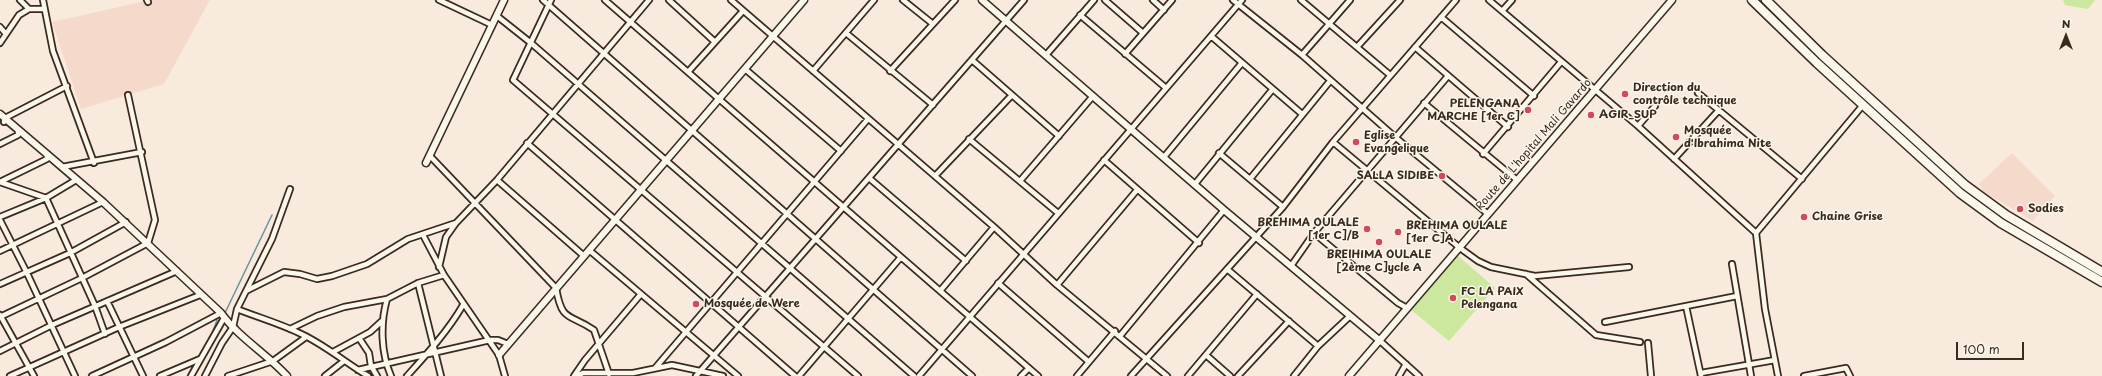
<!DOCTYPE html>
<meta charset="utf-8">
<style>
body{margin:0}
#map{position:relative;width:2102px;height:376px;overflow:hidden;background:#f8eadd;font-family:"Playpen Sans",sans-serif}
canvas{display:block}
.north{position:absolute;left:2046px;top:16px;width:40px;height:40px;-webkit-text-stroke:3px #fbf7ec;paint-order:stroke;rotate:0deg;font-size:11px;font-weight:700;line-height:16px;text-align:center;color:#3b2a1e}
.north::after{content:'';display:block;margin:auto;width:14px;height:18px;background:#3b2a1e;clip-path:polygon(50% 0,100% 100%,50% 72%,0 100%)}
.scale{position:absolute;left:1956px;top:342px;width:68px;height:18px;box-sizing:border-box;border:2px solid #3b2a1e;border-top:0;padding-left:5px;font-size:12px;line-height:14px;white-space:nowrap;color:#3b2a1e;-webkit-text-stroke:3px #fbf7ec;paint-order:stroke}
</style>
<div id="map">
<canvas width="2102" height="376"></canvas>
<div class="north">N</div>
<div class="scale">100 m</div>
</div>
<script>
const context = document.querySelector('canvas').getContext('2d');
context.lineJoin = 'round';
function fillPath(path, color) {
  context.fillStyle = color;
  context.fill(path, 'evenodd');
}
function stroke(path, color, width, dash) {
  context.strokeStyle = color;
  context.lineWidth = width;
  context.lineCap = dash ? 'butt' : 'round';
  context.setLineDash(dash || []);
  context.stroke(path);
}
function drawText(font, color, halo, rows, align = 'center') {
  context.font = font + ' "Playpen Sans",sans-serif';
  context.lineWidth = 3;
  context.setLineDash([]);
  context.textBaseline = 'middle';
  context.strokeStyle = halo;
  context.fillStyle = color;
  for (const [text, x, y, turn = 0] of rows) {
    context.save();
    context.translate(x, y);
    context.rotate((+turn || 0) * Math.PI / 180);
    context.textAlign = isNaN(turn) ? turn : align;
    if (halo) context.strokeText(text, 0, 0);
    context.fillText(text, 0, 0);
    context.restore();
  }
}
fillPath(new Path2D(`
 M 150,0 L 210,0 L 164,84 L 81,109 L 52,22 Z
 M 2012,153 L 2055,196 L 2033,221 L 1983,191 L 1979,184 Z`), '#f5dacc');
fillPath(new Path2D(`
 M 2063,0 L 2095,0 L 2088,9 L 2065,5 Z
 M 1457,255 L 1495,288 L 1449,341 L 1410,309 Z`), '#cce79e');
stroke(new Path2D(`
 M 0,120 L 36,149 L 72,181
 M 171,261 L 178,268
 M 224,315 L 272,215
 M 210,339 L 217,320`), '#6c919a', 1.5);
const street = new Path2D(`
 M 20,0 L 29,9
 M 43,0 L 53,51 L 94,163
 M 147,0 L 148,2
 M 439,0 L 492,25
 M 543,0 L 972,376
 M 551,0 L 513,80 L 858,376
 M 605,0 L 1038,376
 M 669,0 L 715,42
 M 731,0 L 994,227 L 1057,285 L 1167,376
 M 903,0 L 933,24
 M 1105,0 L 1143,33
 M 1153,0 L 1164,10
 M 1233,0 L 1302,55 L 1395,137 L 1488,214
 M 1301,0 L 1390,75
 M 1489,0 L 1638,126 L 1756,233
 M 1502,11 L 1512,0
 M 1080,15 L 1166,88
 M 497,16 L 531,43 L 914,376
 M 1441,17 L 1534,96
 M 0,27 L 6,34
 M 846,33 L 933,105
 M 1211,36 L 1302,114
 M 0,43 L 19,15 L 29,9 L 44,9
 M 1357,47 L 1400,0
 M 1415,47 L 1508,127
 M 1125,54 L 1172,0
 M 1046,55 L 1094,0
 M 1302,55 L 1350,0
 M 972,60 L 1059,136
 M 745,69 L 841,151
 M 813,71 L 874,0
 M 890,71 L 955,0
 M 688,72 L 743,11
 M 1698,93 L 1802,179
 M 1424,103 L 1517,180
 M 4,122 L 5,118 L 67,86
 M 1638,126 L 1655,106
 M 969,139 L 1058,213
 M 1333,142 L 1460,248 L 1478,261 L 1491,267 L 1535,276 L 1629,267
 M 527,143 L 795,376
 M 0,144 L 18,135 L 18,130
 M 1219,153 L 1283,207
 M 1483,154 L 1561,62
 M 430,156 L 556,288 C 562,323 569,313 594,330 L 609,374
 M 1164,157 L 1241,64
 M 1674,159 L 1719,110
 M 1104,160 L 1199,243
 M 62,167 L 142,152
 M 935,176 L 1012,95
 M 869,178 L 966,261
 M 1250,179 L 1330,81
 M 497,180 L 584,256
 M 1020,181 L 1093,96
 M 0,182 L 46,198 L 95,306 L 105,334
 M 0,182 L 47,159 L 47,154
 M 1195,184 L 1272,90
 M 0,217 L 46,198 L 76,180
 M 0,220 L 26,271 L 75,376
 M 1314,233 L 1398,303 L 1407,308
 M 423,235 L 444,275 L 499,355 L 505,376
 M 589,250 L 738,376
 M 0,251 L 103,202
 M 1732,264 L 1751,376
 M 1291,266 L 1314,233 L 1448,76
 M 439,267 L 446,237 L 456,223
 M 1227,269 L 1318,346
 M 1526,274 L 1596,335 L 1640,342
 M 418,283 L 441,376
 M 998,283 L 1089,362
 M 0,284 L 70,253 L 126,222
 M 1057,285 L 1137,190
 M 246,291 L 284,272 L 300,274 L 317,279 L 332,276 L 367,264 L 408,239 L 456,223 L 497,180 L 649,0
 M 940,291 L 994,227
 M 387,299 C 380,324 381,353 391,376
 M 107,301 L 143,376
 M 1686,306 L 1701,376
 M 237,309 C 257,317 278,323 297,332 C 323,343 344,362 368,376
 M 0,315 L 34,376
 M 0,317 L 82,278 L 148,243 L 155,220 L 128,95
 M 1605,322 L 1737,296
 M 290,329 L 317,316 L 344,307 L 387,299 L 418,283 L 444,275
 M 1120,336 L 1224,210
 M 359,338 L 369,353 L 371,366 L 377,376
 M 1379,340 L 1419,376
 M 1648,343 L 1651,376
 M 0,351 L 52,325 L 177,271
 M 333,352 L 370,332 L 382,321
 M 1206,355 L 1230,376
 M 656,367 L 868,119
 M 358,370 L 490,340 L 498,340 L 508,344
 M 1701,373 L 1775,360
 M 10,376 L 119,327 L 200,295
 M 92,376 L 166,342 L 221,313
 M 160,376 L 200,359
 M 191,376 L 224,318
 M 205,376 L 222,343 L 233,327 L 237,309 L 272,239 L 290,189
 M 228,376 L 273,361 L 306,337
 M 325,376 L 344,361
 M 407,376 C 427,354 448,331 463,305
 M 574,376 L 585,360 L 641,294
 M 577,376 L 583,373 L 633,373 L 672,365 L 723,376
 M 696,376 L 1024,0
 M 799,376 L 901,257
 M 919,376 L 1242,0
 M 1021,376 L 1029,368
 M 1077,376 L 1115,331
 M 1131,376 L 1283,207 L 1333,142 L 1456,0
 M 1188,376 L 1257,294
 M 1238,376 L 1289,321
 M 1294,376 L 1318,346 L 1349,317
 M 1399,376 L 1406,364
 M 1778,376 L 1765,309 L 1756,233 L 1863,105
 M 1804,376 L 1846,368 L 1850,376`);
const secondary = new Path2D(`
 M 982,0 L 1224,210 L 1379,340
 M 0,114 L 103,202 L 221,313 C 239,338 267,354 287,376
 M 426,163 L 504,0
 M 499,355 L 804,0
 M 1349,376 L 1672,0`);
const highway = new Path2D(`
 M 1752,0 L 1817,63 L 1960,193 L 2001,223 L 2102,282
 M 1766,0 L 1822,55 L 1965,185 L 2006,215 L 2102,272`);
stroke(street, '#3b2a1e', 8);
stroke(secondary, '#3b2a1e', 9);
stroke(highway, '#3b2a1e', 11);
stroke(street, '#fbf7ec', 4.5);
stroke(secondary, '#fbf7ec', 6);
stroke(highway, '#fbf7ec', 8);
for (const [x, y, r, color] of [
 [1625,94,4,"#d1495b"],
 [1528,110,4,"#d1495b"],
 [1591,115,4,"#d1495b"],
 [1676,137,4,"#d1495b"],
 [1356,142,4,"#d1495b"],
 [1442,176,4,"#d1495b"],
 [2020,209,4,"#d1495b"],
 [1804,217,4,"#d1495b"],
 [1367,229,4,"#d1495b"],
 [1398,232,4,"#d1495b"],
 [1379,242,4,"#d1495b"],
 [1453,298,4,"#d1495b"],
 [696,304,4,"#d1495b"]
]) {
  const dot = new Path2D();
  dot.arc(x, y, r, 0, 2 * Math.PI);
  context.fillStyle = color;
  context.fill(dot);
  stroke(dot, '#fbf7ec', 1.5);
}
drawText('bold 11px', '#3b2a1e', '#fbf7ec', [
 ["Direction du",1633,88],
 ["contrôle technique",1633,101],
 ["PELENGANA",1520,104,"right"],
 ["MARCHE [1er C]",1520,117,"right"],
 ["AGIR_SUP",1599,115],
 ["Mosquée",1684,131],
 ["d'Ibrahima Nite",1684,144],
 ["Eglise",1364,136],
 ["Evangelique",1364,149],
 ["SALLA SIDIBE",1434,176,"right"],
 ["Sodies",2028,209],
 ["Chaine Grise",1812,217],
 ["BREHIMA OULALE",1359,223,"right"],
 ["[1er C]/B",1359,236,"right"],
 ["BREHIMA OULALE",1406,226],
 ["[1er C]A",1406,239],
 ["BREIHIMA OULALE",1379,255,"center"],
 ["[2ème C]ycle A",1379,268,"center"],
 ["FC LA PAIX",1461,292],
 ["Pelengana",1461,305],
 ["Mosquée de Were",704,304]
], 'left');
drawText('11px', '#3b2a1e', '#fbf7ec', [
 ["Route de L'hopital Mali Gavardo",1534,145,-49]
]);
</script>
